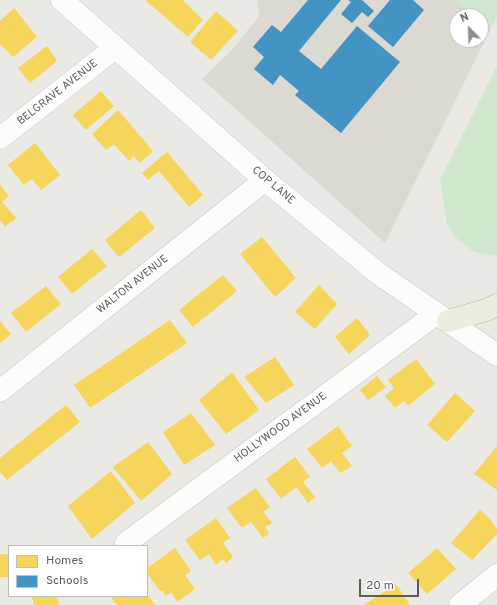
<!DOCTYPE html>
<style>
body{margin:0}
#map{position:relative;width:497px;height:605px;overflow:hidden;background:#eae9e3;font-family:Overpass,sans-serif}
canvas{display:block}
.legend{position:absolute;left:8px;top:545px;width:140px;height:52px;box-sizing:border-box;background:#fff;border:1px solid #bdbec0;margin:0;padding:5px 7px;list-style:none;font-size:12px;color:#595d62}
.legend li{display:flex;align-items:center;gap:8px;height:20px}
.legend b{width:20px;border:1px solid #bdbec0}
.north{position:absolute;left:449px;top:8px;width:40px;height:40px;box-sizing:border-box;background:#fff;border:1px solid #bdbec0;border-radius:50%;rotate:337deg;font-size:11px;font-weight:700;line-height:16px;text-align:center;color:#595d62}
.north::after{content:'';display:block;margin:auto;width:14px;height:18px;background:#8c8e8f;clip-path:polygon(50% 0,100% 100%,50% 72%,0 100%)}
.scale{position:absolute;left:359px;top:579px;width:60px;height:18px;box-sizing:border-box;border:2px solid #595d62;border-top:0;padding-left:5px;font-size:12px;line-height:14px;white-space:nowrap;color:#595d62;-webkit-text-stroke:3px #fff;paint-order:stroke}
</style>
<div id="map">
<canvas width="497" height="605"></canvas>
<ul class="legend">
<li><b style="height:11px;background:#f6d55c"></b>Homes</li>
<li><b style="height:11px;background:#4393c3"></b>Schools</li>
</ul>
<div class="north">N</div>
<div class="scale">20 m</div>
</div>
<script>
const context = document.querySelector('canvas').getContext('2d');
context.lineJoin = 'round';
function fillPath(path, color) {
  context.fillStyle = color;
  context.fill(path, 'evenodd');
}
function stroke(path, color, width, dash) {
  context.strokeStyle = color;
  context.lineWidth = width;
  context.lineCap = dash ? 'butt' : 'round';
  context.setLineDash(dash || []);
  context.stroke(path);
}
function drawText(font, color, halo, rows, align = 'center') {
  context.font = font + ' Overpass,sans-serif';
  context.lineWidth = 4;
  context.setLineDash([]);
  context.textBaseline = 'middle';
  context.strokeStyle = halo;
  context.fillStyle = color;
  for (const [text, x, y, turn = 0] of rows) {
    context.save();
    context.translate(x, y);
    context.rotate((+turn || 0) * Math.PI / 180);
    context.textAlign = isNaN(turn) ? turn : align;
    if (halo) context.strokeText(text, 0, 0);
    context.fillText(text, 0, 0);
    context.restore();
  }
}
fillPath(new Path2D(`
 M 257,0 L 497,0 L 497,16 L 385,243 L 202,79 L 232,50 L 259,16 ZM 457,16 L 481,16 L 481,40 L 457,40 Z`), '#dbd9d1');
fillPath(new Path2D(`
 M 455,0 L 497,0 L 497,16 L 491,28 L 481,20 L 481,16 L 476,16 Z
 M 497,66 L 497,256 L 474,252 L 455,237 L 447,224 L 440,180 Z`), '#d0e7cf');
fillPath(new Path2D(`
 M 145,0 L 183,0 L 203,20 L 188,37 Z
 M 14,8 L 37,37 L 13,57 L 0,44 L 0,21 Z
 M 216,11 L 238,31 L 211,60 L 190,42 Z
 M 47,46 L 57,61 L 30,83 L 18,68 Z
 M 101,91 L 114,106 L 86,130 L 73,115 Z
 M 118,110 L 153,151 L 140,163 L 134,156 L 129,161 L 114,144 L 106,150 L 92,134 Z
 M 35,143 L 60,175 L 41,190 L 32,179 L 24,185 L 8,165 Z
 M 167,152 L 203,195 L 189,207 L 159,171 L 148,180 L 142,173 Z
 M 0,185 L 9,196 L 2,202 L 16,218 L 5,227 L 0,220 Z
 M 141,210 L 155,228 L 119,257 L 105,240 Z
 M 262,237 L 296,278 L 275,297 L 240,254 Z
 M 92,249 L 107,266 L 72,294 L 58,277 Z
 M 223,275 L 237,291 L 193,327 L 179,310 Z
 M 319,285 L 337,304 L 315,329 L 295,312 Z
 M 46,286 L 61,304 L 26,332 L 11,313 Z
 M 357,318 L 370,335 L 349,354 L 335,337 Z
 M 170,320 L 187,343 L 90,408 L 74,385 Z
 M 0,321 L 11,334 L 0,343 Z
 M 275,357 L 294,385 L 266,403 L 244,377 Z
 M 416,359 L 435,384 L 408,406 L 404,401 L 395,408 L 385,396 L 394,388 L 388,380 Z
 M 232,372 L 259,410 L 226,434 L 199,400 Z
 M 377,376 L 386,387 L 368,400 L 360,390 Z
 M 455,393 L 475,411 L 447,442 L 427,425 Z
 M 66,405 L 80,422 L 7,480 L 0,472 L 0,458 Z
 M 191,413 L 215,445 L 184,465 L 163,432 Z
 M 338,426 L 352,446 L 342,453 L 352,466 L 340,473 L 331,461 L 322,468 L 307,449 Z
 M 148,442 L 172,474 L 141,501 L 113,467 Z
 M 497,446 L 497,490 L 474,474 Z
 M 295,457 L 310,477 L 303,482 L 315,497 L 308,503 L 296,487 L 281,499 L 266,479 Z
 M 111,471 L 135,503 L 92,539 L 68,506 Z
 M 256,488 L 270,507 L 263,512 L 272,523 L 265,527 L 269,534 L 263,538 L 251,522 L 242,528 L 227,508 Z
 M 480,510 L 490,519 L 497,529 L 497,534 L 472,560 L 451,543 Z
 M 216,518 L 230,538 L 223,543 L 233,557 L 226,563 L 223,559 L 216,565 L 209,554 L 200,560 L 185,540 Z
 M 175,548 L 191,571 L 185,575 L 195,589 L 177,602 L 171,592 L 166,596 L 162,590 L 160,591 L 147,573 L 147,568 Z
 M 437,548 L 456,569 L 427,594 L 408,573 Z
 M 0,554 L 9,554 L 9,577 L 0,577 Z
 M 396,584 L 410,605 L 366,605 L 365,604 Z
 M 147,594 L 155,605 L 117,605 L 110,596 L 147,596 Z
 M 31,596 L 56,596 L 60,605 L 35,605 Z`), '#f6d55c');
fillPath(new Path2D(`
 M 308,0 L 341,0 L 299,51 L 321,69 L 357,26 L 400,62 L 341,133 L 295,95 L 299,91 L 280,75 L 273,85 L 254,69 L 264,57 L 253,47 L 272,25 L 281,32 Z
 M 348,0 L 362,0 L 374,11 L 368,17 L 362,12 L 352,23 L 341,14 L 351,2 Z
 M 390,0 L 413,0 L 424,10 L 393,47 L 368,26 Z`), '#4393c3');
const street = new Path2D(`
 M 0,138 L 115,48
 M 0,391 L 265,180
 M 126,543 L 436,314
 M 460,605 L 497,575`);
const secondary = new Path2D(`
 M 62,0 L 265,180 L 379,274 L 497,355`);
const highway = new Path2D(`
 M 448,321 L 486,310 L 497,305`);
stroke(street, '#c6c7c5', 23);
stroke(secondary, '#c7c8c7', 23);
stroke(highway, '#c1b590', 23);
stroke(street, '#fcfcfb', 22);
stroke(secondary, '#fcfcfb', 22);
stroke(highway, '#eeecdf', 22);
drawText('11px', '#595d62', '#fff', [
 ["BELGRAVE AVENUE",58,93,-38],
 ["COP LANE",273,186,40],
 ["WALTON AVENUE",133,285,-38],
 ["HOLLYWOOD AVENUE",281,428,-36]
]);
</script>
